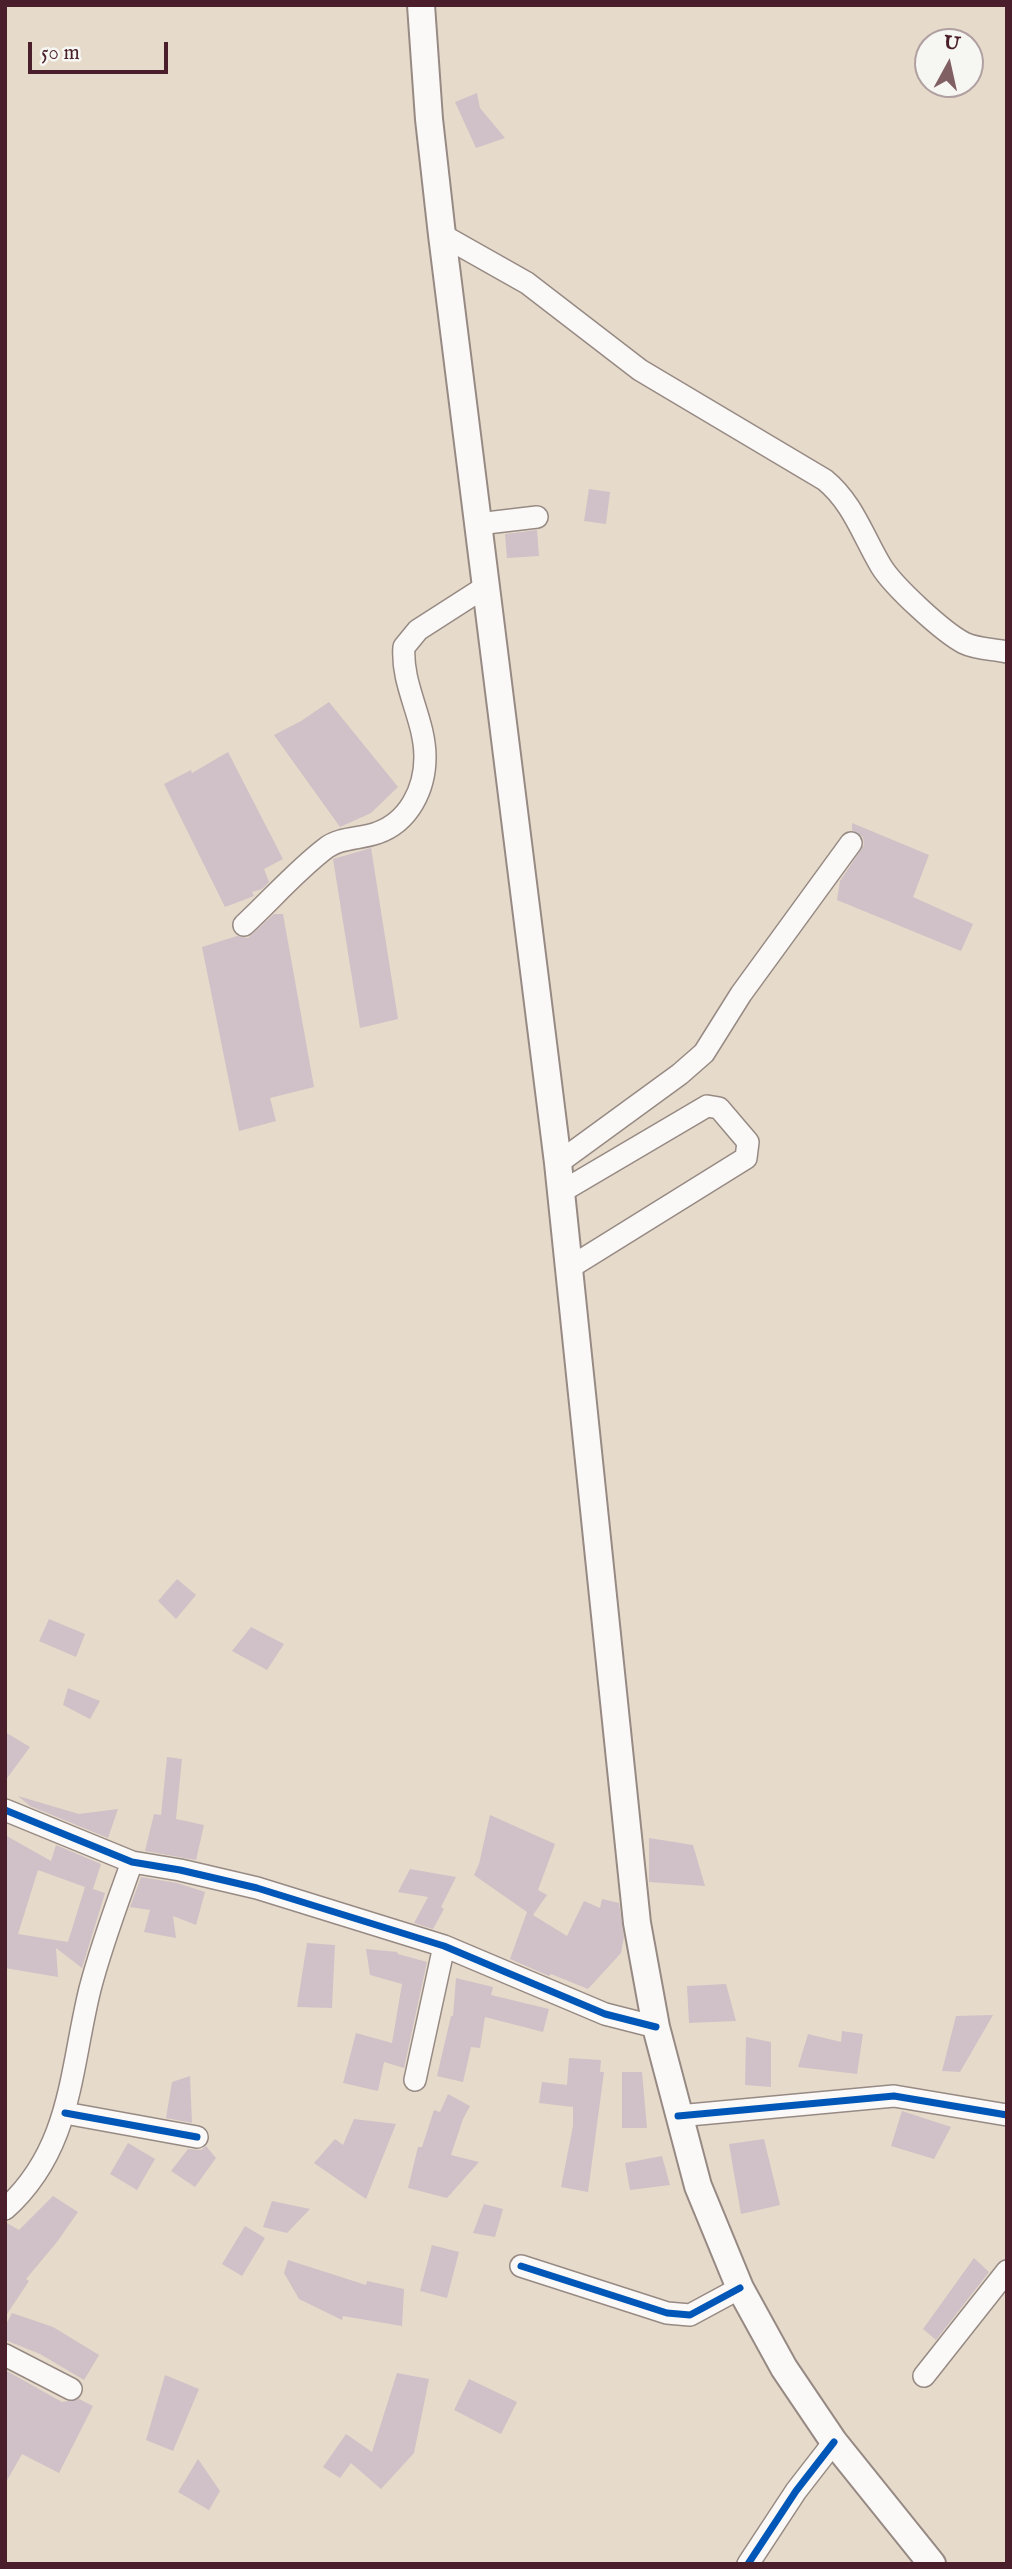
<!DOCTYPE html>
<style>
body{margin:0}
#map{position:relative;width:1012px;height:2569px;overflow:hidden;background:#e6daca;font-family:"IM FELL English",serif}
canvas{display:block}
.frame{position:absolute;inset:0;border:7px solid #4a1f2b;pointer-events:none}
.north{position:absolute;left:914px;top:28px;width:70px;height:70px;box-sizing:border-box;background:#f6f6f2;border:2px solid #b1a0a2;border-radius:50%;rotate:8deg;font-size:19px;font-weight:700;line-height:28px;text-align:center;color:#4a1f2b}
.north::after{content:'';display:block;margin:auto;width:24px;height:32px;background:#816063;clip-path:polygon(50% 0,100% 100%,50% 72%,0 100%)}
.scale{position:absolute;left:28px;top:42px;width:140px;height:32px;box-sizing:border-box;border:4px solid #4a1f2b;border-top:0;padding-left:9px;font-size:21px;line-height:24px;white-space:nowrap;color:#4a1f2b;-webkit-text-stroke:5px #f6f6f2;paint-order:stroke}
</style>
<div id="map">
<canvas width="1012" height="2569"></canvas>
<div class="frame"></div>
<div class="north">U</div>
<div class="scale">50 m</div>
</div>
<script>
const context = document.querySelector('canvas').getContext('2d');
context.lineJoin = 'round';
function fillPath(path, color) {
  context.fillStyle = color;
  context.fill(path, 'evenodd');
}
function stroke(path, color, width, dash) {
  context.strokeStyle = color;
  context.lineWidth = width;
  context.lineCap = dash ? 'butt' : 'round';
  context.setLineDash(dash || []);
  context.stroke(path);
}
fillPath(new Path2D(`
 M 477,93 L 480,108 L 505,138 L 476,148 L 455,102 Z
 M 589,489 L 610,492 L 606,524 L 584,521 Z
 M 537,530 L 539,556 L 507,558 L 505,534 Z
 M 329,702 L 398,787 L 371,813 L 340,827 L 274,735 L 301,721 Z
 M 228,752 L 283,859 L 264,869 L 269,882 L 262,889 L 252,892 L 254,896 L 225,907 L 164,784 L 191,770 L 192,773 Z
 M 852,823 L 929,855 L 913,897 L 973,924 L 961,951 L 837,900 L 840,881 L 864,845 L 863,837 L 852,830 Z
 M 371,848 L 398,1019 L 360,1028 L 333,859 Z
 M 274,914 L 283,914 L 314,1087 L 270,1098 L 276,1121 L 239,1131 L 202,947 L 237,936 L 248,938 Z
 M 177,1579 L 196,1595 L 176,1619 L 158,1601 Z
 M 49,1619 L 85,1634 L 76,1657 L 39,1641 Z
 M 251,1627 L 284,1644 L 267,1670 L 232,1651 Z
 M 68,1688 L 100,1701 L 90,1719 L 63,1705 Z
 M 5,1732 L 30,1747 L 5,1781 Z
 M 167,1757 L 182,1759 L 176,1819 L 204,1825 L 196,1860 L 145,1851 L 154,1814 L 161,1815 Z
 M 18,1796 L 79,1814 L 118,1809 L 108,1838 L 30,1806 Z
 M 490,1815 L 555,1844 L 538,1890 L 547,1895 L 533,1915 L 567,1936 L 584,1901 L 600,1908 L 602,1899 L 619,1903 L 624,1937 L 621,1953 L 588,1989 L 551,1974 L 549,1976 L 510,1959 L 527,1912 L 474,1875 L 479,1864 Z
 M 5,1835 L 51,1861 L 56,1845 L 101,1864 L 93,1889 L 105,1893 L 82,1968 L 56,1948 L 58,1977 L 5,1968 ZM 38,1870 L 85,1887 L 68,1942 L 18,1934 Z
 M 649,1838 L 693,1845 L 705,1886 L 649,1882 Z
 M 410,1869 L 456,1877 L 441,1907 L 444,1909 L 433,1929 L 414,1923 L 428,1897 L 398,1892 Z
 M 141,1877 L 177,1883 L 205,1892 L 196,1925 L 173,1916 L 176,1938 L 144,1932 L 150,1910 L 130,1907 Z
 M 307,1943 L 335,1945 L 332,2008 L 297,2007 Z
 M 366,1949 L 397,1952 L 398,1954 L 427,1962 L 404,2068 L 384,2062 L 378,2091 L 343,2083 L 356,2033 L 392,2043 L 402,1984 L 370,1975 Z
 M 456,1978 L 493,1987 L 491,1995 L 549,2009 L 543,2032 L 485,2017 L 480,2048 L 471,2047 L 463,2082 L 437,2076 L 451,2016 L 453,2016 Z
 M 726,1984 L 736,2021 L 689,2023 L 687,1986 Z
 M 993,2015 L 960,2072 L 942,2071 L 956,2016 Z
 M 842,2031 L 863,2034 L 857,2074 L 798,2067 L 808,2034 L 841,2042 Z
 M 746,2037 L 771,2042 L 771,2087 L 745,2085 Z
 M 569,2058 L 601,2060 L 600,2072 L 604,2072 L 588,2192 L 561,2187 L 573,2126 L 573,2107 L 539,2103 L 542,2082 L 567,2085 Z
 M 622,2072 L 642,2072 L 647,2128 L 622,2128 Z
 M 190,2076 L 192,2123 L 166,2118 L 172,2082 Z
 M 448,2094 L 470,2106 L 463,2119 L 451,2155 L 479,2162 L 447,2198 L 408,2188 L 418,2147 L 422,2147 L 434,2110 L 440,2112 Z
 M 902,2111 L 951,2127 L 934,2159 L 891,2146 Z
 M 354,2119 L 396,2124 L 366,2199 L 314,2163 L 335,2139 L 343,2145 Z
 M 764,2139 L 780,2205 L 741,2214 L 729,2144 Z
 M 128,2143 L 155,2159 L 137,2190 L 110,2174 Z
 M 206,2146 L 216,2158 L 195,2187 L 171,2171 L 188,2149 L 201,2150 Z
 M 662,2156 L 670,2185 L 630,2190 L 625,2163 Z
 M 53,2196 L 78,2212 L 57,2242 L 26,2279 L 29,2281 L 5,2317 L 5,2222 L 19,2230 Z
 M 272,2201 L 310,2209 L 287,2233 L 263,2227 Z
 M 484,2204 L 503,2209 L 495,2237 L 473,2233 Z
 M 245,2226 L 265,2238 L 242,2276 L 222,2264 Z
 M 432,2245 L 459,2252 L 447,2298 L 420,2291 Z
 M 974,2258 L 989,2272 L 936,2340 L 923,2329 Z
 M 288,2260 L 366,2285 L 367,2281 L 404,2289 L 402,2326 L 343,2316 L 342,2320 L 299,2299 L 284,2273 Z
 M 12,2313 L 53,2327 L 99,2355 L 84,2380 L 40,2354 L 5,2340 L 5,2326 Z
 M 5,2370 L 62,2402 L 79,2399 L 93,2406 L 59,2473 L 22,2454 L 5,2484 Z
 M 397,2373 L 429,2379 L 414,2453 L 381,2489 L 351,2463 L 340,2478 L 323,2467 L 346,2434 L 372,2452 Z
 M 165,2375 L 199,2389 L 173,2451 L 146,2440 Z
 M 469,2379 L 517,2402 L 501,2434 L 454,2410 Z
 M 198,2459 L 220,2491 L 209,2510 L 178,2492 Z`), '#cfc1c7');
const minor = new Path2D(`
 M 442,235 L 527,283 L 640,370 L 825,480 C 853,503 863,536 881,566 C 893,586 943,632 964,643 C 976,649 993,649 1007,652
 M 478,524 L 537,517
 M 244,925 C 271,900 297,870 326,848 C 340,837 361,839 377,833 C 409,822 425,789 425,757 C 425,719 401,685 404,647 L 418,630 L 485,587
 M 558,1163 L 680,1074 L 704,1053 L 741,994 L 851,843
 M 561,1192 L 707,1106 L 719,1108 L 748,1142 L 746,1158 L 569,1268
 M 5,1810 L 132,1862 L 180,1870 L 257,1888 L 444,1946 L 605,2014 L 656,2027
 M 415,2080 L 444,1946
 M 65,2113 L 197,2137
 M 678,2116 L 894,2096 L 1007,2115
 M 5,2209 C 72,2149 70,2070 90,1989 C 101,1946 117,1904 132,1862
 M 521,2266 L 667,2313 L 690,2315 L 740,2288
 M 5,2355 L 71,2389
 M 924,2376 L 1007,2271
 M 748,2564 L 796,2491 L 834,2442`);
const major = new Path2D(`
 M 421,5 L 429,119 L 442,235 L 558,1163 L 637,1923 L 656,2027 L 698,2186 L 740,2288 L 784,2368 L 834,2442 L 932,2564`);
stroke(minor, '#978a84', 24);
stroke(major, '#978a84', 30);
stroke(minor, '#fbf9f7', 21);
stroke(major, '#fbf9f7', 26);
stroke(new Path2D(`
 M 5,1810 L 132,1862 L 180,1870 L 257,1888 L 444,1946 L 605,2014 L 656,2027
 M 65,2113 L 197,2137
 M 678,2116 L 894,2096 L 1007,2115
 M 521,2266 L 667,2313 L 690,2315 L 740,2288
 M 748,2564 L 796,2491 L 834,2442`), '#0057b8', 7);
</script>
